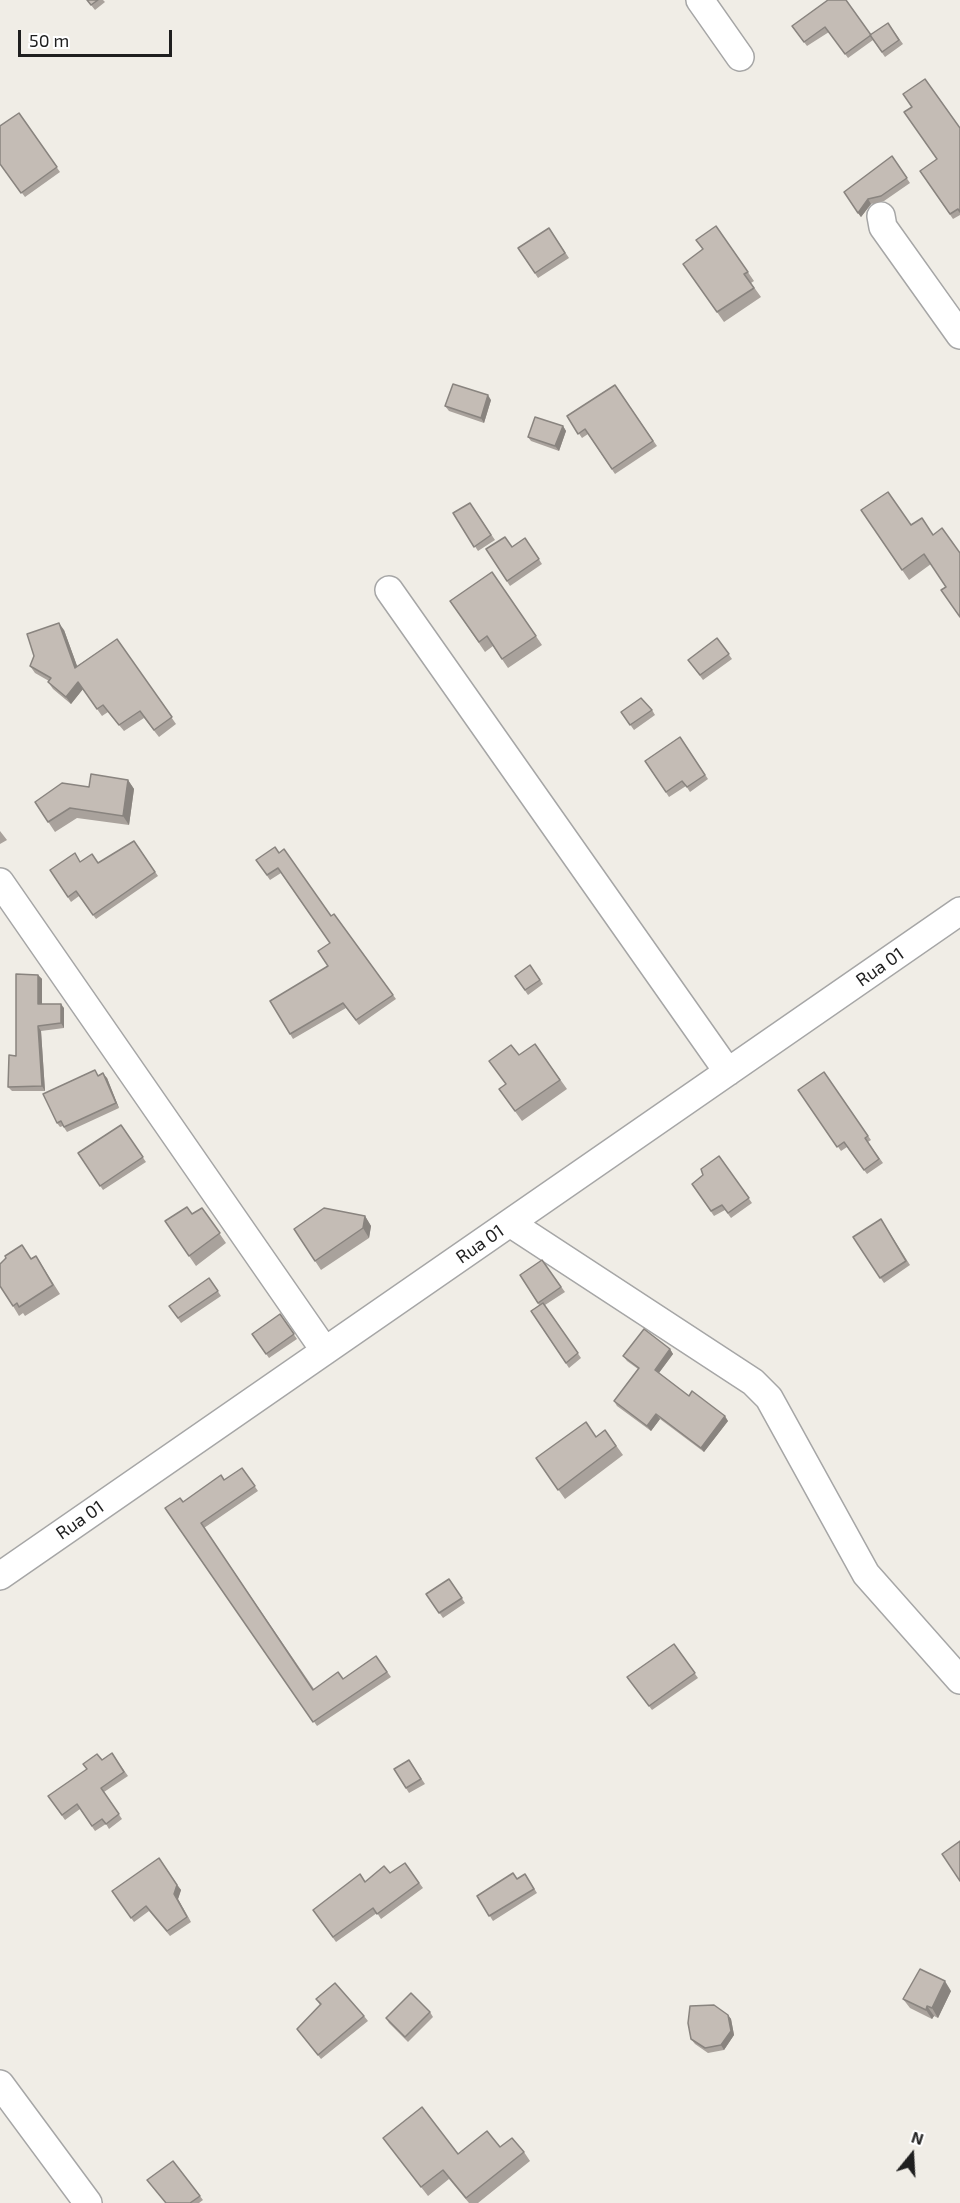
<!DOCTYPE html>
<style>
body{margin:0}
#map{position:relative;width:960px;height:2203px;overflow:hidden;background:#f0ede6;font-family:"Exo 2",sans-serif}
canvas{display:block}
.north{position:absolute;left:882px;top:2125px;width:60px;height:60px;-webkit-text-stroke:4px #fff;paint-order:stroke;rotate:18deg;font-size:16px;font-weight:700;line-height:24px;text-align:center;color:#1f1f1f}
.north::after{content:'';display:block;margin:auto;width:21px;height:27px;background:#1f1f1f;clip-path:polygon(50% 0,100% 100%,50% 72%,0 100%)}
.scale{position:absolute;left:18px;top:30px;width:154px;height:27px;box-sizing:border-box;border:3px solid #1f1f1f;border-top:0;padding-left:8px;font-size:18px;line-height:21px;white-space:nowrap;color:#1f1f1f;-webkit-text-stroke:4px #fff;paint-order:stroke}
</style>
<div id="map">
<canvas width="960" height="2203"></canvas>
<div class="north">N</div>
<div class="scale">50 m</div>
</div>
<script>
const context = document.querySelector('canvas').getContext('2d');
context.lineJoin = 'round';
function stroke(path, color, width, dash) {
  context.strokeStyle = color;
  context.lineWidth = width;
  context.lineCap = dash ? 'butt' : 'round';
  context.setLineDash(dash || []);
  context.stroke(path);
}
function fillPath(path, color) {
  context.fillStyle = color;
  context.fill(path, 'evenodd');
}
function drawText(font, color, halo, rows, align = 'center') {
  context.font = font + ' "Exo 2",sans-serif';
  context.lineWidth = 6;
  context.setLineDash([]);
  context.textBaseline = 'middle';
  context.strokeStyle = halo;
  context.fillStyle = color;
  for (const [text, x, y, turn = 0] of rows) {
    context.save();
    context.translate(x, y);
    context.rotate((+turn || 0) * Math.PI / 180);
    context.textAlign = isNaN(turn) ? turn : align;
    if (halo) context.strokeText(text, 0, 0);
    context.fillText(text, 0, 0);
    context.restore();
  }
}
const minor = new Path2D(`
 M 700,0 L 740,57
 M 881,216 L 883,227 L 960,335
 M 389,590 L 728,1072
 M 0,882 L 325,1351
 M 510,1223 L 753,1382 L 769,1398 L 866,1574 L 960,1680
 M 0,1576 L 960,911
 M 0,2084 L 88,2203`);
stroke(minor, '#a6a6a6', 30);
stroke(minor, '#fff', 27);
fillPath(new Path2D(`
 M 87,0 L 103,0 L 105,2 L 95,10 Z
 M 828,0 L 871,35 L 888,23 L 903,44 L 885,57 L 873,40 L 848,58 L 829,32 L 807,46 L 792,26 Z
 M 19,113 L 60,172 L 25,197 L 0,164 Z
 M 960,128 L 960,215 L 953,219 L 920,171 L 937,159 Z
 M 892,156 L 910,183 L 884,201 L 871,204 L 861,217 L 844,192 Z
 M 716,226 L 754,281 L 751,283 L 761,297 L 724,322 L 683,264 L 703,249 Z
 M 549,228 L 569,258 L 538,278 L 518,248 Z
 M 615,385 L 657,446 L 615,474 L 588,434 L 582,438 L 567,416 Z
 M 491,400 L 484,423 L 449,411 L 445,406 Z
 M 563,426 L 566,431 L 559,451 L 531,441 L 528,437 Z
 M 888,492 L 931,564 L 909,580 L 861,510 Z
 M 470,503 L 495,540 L 478,551 L 453,513 Z
 M 525,538 L 542,564 L 510,586 L 486,549 L 512,547 Z
 M 492,572 L 542,645 L 508,668 L 493,646 L 485,652 L 450,601 Z
 M 64,630 L 77,666 L 117,639 L 176,724 L 159,737 L 144,718 L 124,731 L 108,712 L 102,716 L 83,689 L 71,704 L 53,689 L 48,682 L 49,681 L 35,673 L 30,666 L 34,656 Z
 M 717,638 L 732,659 L 703,680 L 688,660 Z
 M 652,710 L 655,715 L 634,730 L 621,712 Z
 M 680,737 L 708,779 L 690,792 L 686,786 L 669,797 L 645,761 Z
 M 128,780 L 134,789 L 129,825 L 77,818 L 55,832 L 35,802 L 89,787 Z
 M 0,831 L 7,840 L 0,844 Z
 M 134,841 L 158,876 L 96,919 L 79,896 L 71,902 L 50,870 L 80,861 L 98,863 Z
 M 279,853 L 331,916 L 334,914 L 396,999 L 359,1025 L 346,1008 L 293,1039 L 290,1034 L 328,966 L 330,943 L 281,873 L 270,880 L 256,860 Z
 M 530,965 L 543,984 L 528,995 L 515,976 Z
 M 38,975 L 42,979 L 42,1004 L 64,1008 L 64,1028 L 41,1031 L 45,1091 L 12,1091 L 8,1087 L 16,1056 Z
 M 535,1044 L 567,1089 L 522,1121 L 499,1089 L 506,1084 L 519,1055 Z
 M 824,1072 L 871,1140 L 868,1142 L 883,1163 L 867,1174 L 847,1147 L 841,1151 L 798,1090 Z
 M 99,1075 L 107,1078 L 119,1108 L 67,1132 L 63,1126 L 60,1127 L 57,1123 Z
 M 121,1125 L 146,1162 L 103,1190 L 78,1153 Z
 M 719,1156 L 752,1203 L 731,1218 L 725,1210 L 714,1216 L 692,1184 L 703,1175 Z
 M 202,1208 L 226,1243 L 196,1266 L 165,1221 L 192,1214 Z
 M 365,1216 L 371,1226 L 369,1238 L 321,1270 L 294,1229 Z
 M 881,1219 L 910,1265 L 884,1283 L 853,1237 Z
 M 36,1256 L 60,1294 L 25,1316 L 23,1313 L 19,1316 L 13,1306 L 32,1259 Z
 M 542,1260 L 565,1292 L 545,1305 L 581,1358 L 569,1368 L 531,1311 L 539,1305 L 520,1275 Z
 M 209,1278 L 221,1296 L 181,1323 L 169,1306 Z
 M 280,1314 L 297,1339 L 269,1358 L 252,1334 Z
 M 670,1349 L 673,1354 L 659,1373 L 689,1396 L 728,1421 L 704,1452 L 660,1419 L 651,1431 L 617,1406 L 614,1401 L 638,1369 L 627,1361 L 623,1356 Z
 M 605,1430 L 623,1455 L 565,1499 L 536,1458 L 596,1437 Z
 M 242,1468 L 258,1491 L 204,1528 L 314,1689 L 343,1679 L 376,1656 L 391,1677 L 317,1726 L 165,1508 L 183,1502 L 224,1480 Z
 M 449,1579 L 465,1603 L 443,1618 L 426,1594 Z
 M 674,1644 L 698,1678 L 652,1710 L 627,1677 Z
 M 112,1753 L 128,1776 L 104,1792 L 122,1819 L 109,1829 L 106,1824 L 95,1831 L 80,1809 L 65,1820 L 48,1796 Z
 M 409,1760 L 425,1784 L 409,1793 L 394,1769 Z
 M 159,1858 L 181,1890 L 178,1899 L 191,1922 L 170,1936 L 149,1911 L 134,1922 L 112,1891 Z
 M 405,1863 L 423,1888 L 381,1919 L 377,1913 L 336,1942 L 313,1910 L 365,1882 L 390,1873 Z
 M 525,1874 L 537,1893 L 493,1921 L 477,1896 L 517,1879 Z
 M 951,1991 L 938,2018 L 934,2016 L 932,2019 L 910,2008 L 903,1999 Z
 M 316,1999 L 364,2016 L 368,2021 L 321,2059 L 297,2029 L 320,2005 Z
 M 430,2012 L 433,2017 L 408,2042 L 389,2023 L 386,2018 Z
 M 728,2015 L 731,2019 L 734,2035 L 724,2050 L 708,2053 L 695,2044 L 691,2039 Z
 M 383,2138 L 458,2154 L 500,2147 L 524,2152 L 530,2161 L 478,2203 L 469,2203 L 449,2179 L 428,2196 Z
 M 173,2161 L 203,2200 L 199,2203 L 166,2203 Z`), '#a9a29c');
fillPath(new Path2D(`
 M 868,199 L 871,204 L 861,217 L 858,213 Z
 M 488,395 L 491,400 L 484,423 L 481,418 Z
 M 563,426 L 566,431 L 559,451 L 555,446 Z
 M 59,623 L 64,630 L 80,674 L 75,668 Z
 M 78,682 L 83,689 L 71,704 L 66,697 Z
 M 128,780 L 134,789 L 129,825 L 123,816 Z
 M 38,975 L 42,979 L 42,1008 L 38,1004 Z
 M 61,1004 L 64,1008 L 64,1028 L 61,1023 Z
 M 38,1026 L 41,1031 L 45,1091 L 42,1086 Z
 M 103,1073 L 107,1078 L 119,1108 L 116,1103 Z
 M 365,1216 L 371,1226 L 369,1238 L 363,1228 Z
 M 670,1349 L 673,1354 L 658,1374 L 655,1370 Z
 M 656,1414 L 660,1419 L 651,1431 L 647,1426 Z
 M 725,1416 L 728,1421 L 704,1452 L 701,1448 Z
 M 177,1885 L 181,1890 L 178,1899 L 191,1922 L 174,1894 Z
 M 945,1981 L 951,1991 L 938,2018 L 932,2008 Z
 M 927,2006 L 934,2016 L 932,2019 L 926,2010 Z
 M 728,2015 L 731,2019 L 734,2035 L 724,2050 L 721,2045 Z`), '#89847f');
const building = new Path2D(`
 M 87,0 L 98,0 L 91,5 Z
 M 828,0 L 846,0 L 871,35 L 845,54 L 825,27 L 804,42 L 792,26 Z
 M 888,23 L 899,40 L 882,52 L 870,35 Z
 M 925,79 L 960,128 L 960,212 L 958,209 L 950,214 L 920,171 L 937,159 L 904,112 L 912,107 L 903,94 Z
 M 19,113 L 57,167 L 21,193 L 0,164 L 0,126 Z
 M 892,156 L 907,178 L 881,196 L 868,199 L 858,213 L 844,192 Z
 M 716,226 L 748,272 L 744,274 L 754,288 L 717,312 L 683,264 L 703,249 L 696,240 Z
 M 549,228 L 565,253 L 535,273 L 518,248 Z
 M 453,384 L 488,395 L 481,418 L 445,406 Z
 M 615,385 L 653,441 L 612,469 L 585,429 L 578,434 L 567,416 Z
 M 535,417 L 563,426 L 555,446 L 528,437 Z
 M 888,492 L 911,525 L 922,518 L 933,535 L 942,528 L 960,553 L 960,617 L 941,590 L 946,587 L 924,554 L 902,570 L 861,510 Z
 M 470,503 L 491,535 L 474,547 L 453,513 Z
 M 505,537 L 512,547 L 525,538 L 539,559 L 507,581 L 486,549 Z
 M 492,572 L 536,636 L 502,659 L 487,636 L 479,642 L 450,601 Z
 M 59,623 L 75,668 L 117,639 L 172,717 L 154,730 L 140,711 L 119,725 L 103,705 L 97,709 L 78,682 L 66,697 L 48,682 L 51,678 L 30,666 L 34,656 L 27,634 Z
 M 717,638 L 729,654 L 700,675 L 688,660 Z
 M 641,698 L 652,710 L 630,725 L 621,712 Z
 M 680,737 L 705,775 L 687,787 L 682,781 L 666,792 L 645,761 Z
 M 91,774 L 128,780 L 123,816 L 70,808 L 48,822 L 35,802 L 62,783 L 89,787 Z
 M 134,841 L 155,872 L 93,915 L 76,891 L 68,897 L 50,870 L 75,853 L 80,862 L 92,854 L 98,863 Z
 M 275,847 L 279,853 L 284,849 L 331,916 L 334,914 L 393,995 L 356,1020 L 343,1003 L 290,1034 L 270,1001 L 328,966 L 318,951 L 330,943 L 278,868 L 267,875 L 256,860 Z
 M 530,965 L 540,980 L 525,990 L 515,976 Z
 M 16,974 L 38,975 L 38,1004 L 61,1004 L 61,1023 L 38,1026 L 42,1086 L 8,1087 L 9,1055 L 16,1056 Z
 M 535,1044 L 560,1080 L 515,1111 L 499,1089 L 506,1084 L 489,1061 L 511,1045 L 519,1055 Z
 M 95,1070 L 98,1076 L 103,1073 L 116,1103 L 64,1127 L 61,1121 L 57,1123 L 43,1094 Z
 M 824,1072 L 868,1136 L 865,1138 L 879,1159 L 864,1170 L 844,1142 L 837,1147 L 798,1090 Z
 M 121,1125 L 143,1157 L 100,1186 L 78,1153 Z
 M 719,1156 L 749,1198 L 728,1213 L 722,1205 L 711,1211 L 692,1184 L 703,1175 L 701,1169 Z
 M 187,1207 L 192,1214 L 202,1208 L 220,1233 L 189,1256 L 165,1221 Z
 M 324,1208 L 365,1216 L 363,1228 L 315,1261 L 294,1229 Z
 M 881,1219 L 906,1261 L 880,1278 L 853,1237 Z
 M 22,1245 L 31,1259 L 36,1256 L 53,1285 L 19,1307 L 17,1303 L 13,1306 L 0,1286 L 0,1264 L 6,1258 L 5,1256 Z
 M 542,1260 L 561,1287 L 538,1303 L 520,1275 Z
 M 209,1278 L 218,1291 L 178,1318 L 169,1306 Z
 M 543,1303 L 578,1353 L 566,1363 L 531,1311 Z
 M 280,1314 L 294,1334 L 266,1354 L 252,1334 Z
 M 644,1329 L 670,1349 L 655,1370 L 689,1396 L 692,1391 L 725,1416 L 701,1448 L 656,1414 L 647,1426 L 614,1401 L 639,1368 L 623,1356 Z
 M 586,1422 L 596,1437 L 605,1430 L 616,1446 L 558,1490 L 536,1458 Z
 M 242,1468 L 255,1486 L 201,1523 L 313,1690 L 338,1672 L 343,1679 L 376,1656 L 387,1672 L 313,1722 L 165,1508 L 180,1498 L 183,1502 L 221,1475 L 224,1480 Z
 M 449,1579 L 462,1598 L 439,1613 L 426,1594 Z
 M 674,1644 L 695,1673 L 649,1706 L 627,1677 Z
 M 112,1753 L 124,1772 L 101,1788 L 119,1814 L 106,1824 L 102,1819 L 92,1826 L 77,1804 L 62,1815 L 48,1796 L 87,1769 L 83,1764 L 97,1754 L 102,1760 Z
 M 409,1760 L 421,1779 L 406,1788 L 394,1769 Z
 M 960,1841 L 960,1881 L 942,1854 Z
 M 159,1858 L 177,1885 L 174,1894 L 187,1917 L 167,1931 L 146,1906 L 131,1918 L 112,1891 Z
 M 405,1863 L 419,1883 L 377,1914 L 373,1908 L 333,1937 L 313,1910 L 360,1874 L 365,1882 L 384,1866 L 390,1873 Z
 M 513,1873 L 517,1879 L 525,1874 L 534,1889 L 489,1916 L 477,1896 Z
 M 920,1969 L 945,1981 L 932,2008 L 927,2006 L 926,2010 L 903,1999 Z
 M 335,1983 L 364,2016 L 318,2055 L 297,2029 L 321,2004 L 316,1999 Z
 M 411,1993 L 430,2012 L 405,2037 L 386,2018 Z
 M 714,2005 L 728,2015 L 731,2031 L 721,2045 L 705,2048 L 691,2039 L 688,2023 L 690,2006 Z
 M 422,2107 L 458,2154 L 487,2131 L 500,2147 L 512,2138 L 524,2152 L 466,2198 L 443,2170 L 421,2187 L 383,2138 Z
 M 173,2161 L 200,2196 L 190,2203 L 166,2203 L 147,2180 Z`);
fillPath(building, '#c4bcb5');
stroke(building, '#89847f', 1.5);
drawText('18px', '#1f1f1f', '#fff', [
 ["Rua 01",880,967,-35],
 ["Rua 01",480,1244,-35],
 ["Rua 01",80,1520,-35]
]);
</script>
